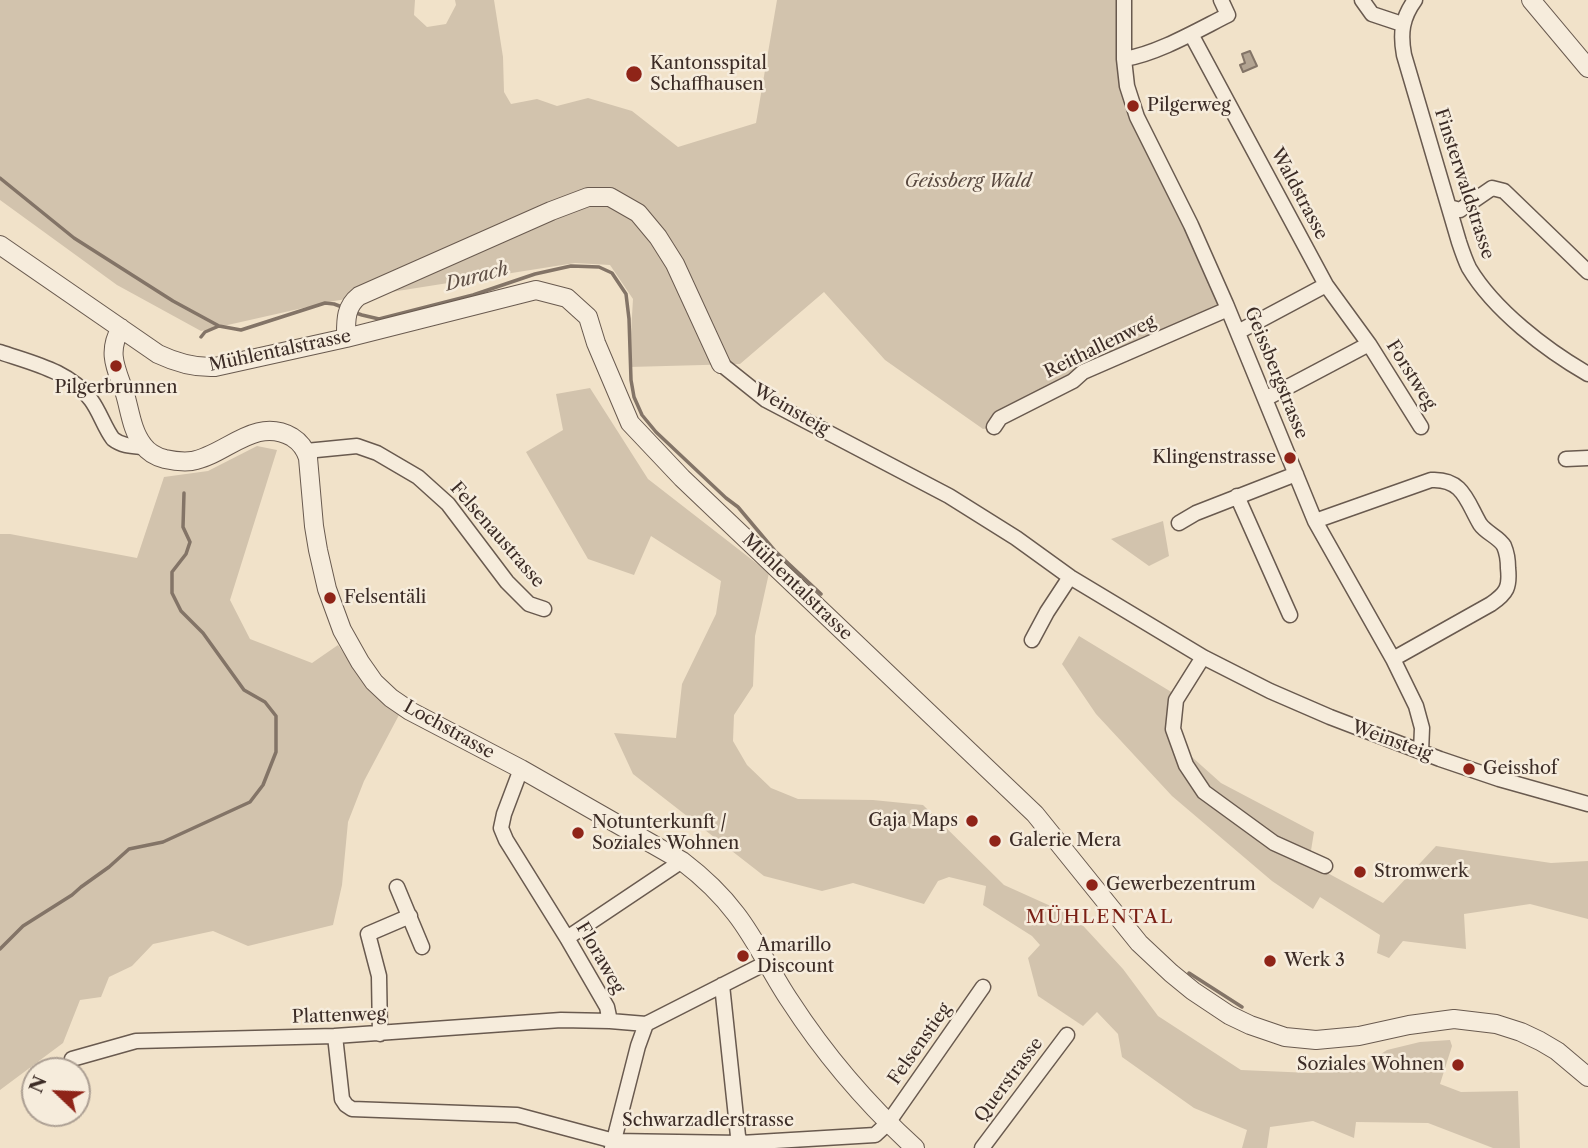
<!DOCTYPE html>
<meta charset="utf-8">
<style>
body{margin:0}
#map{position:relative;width:1588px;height:1148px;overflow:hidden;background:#f1e2c9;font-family:"Libre Caslon Text",serif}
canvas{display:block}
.north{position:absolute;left:21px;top:1057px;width:70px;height:70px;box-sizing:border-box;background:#f6ecdc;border:2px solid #ac9f93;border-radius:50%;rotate:293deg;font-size:19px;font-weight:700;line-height:28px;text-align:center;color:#3c2c26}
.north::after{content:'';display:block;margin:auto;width:24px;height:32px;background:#8f2418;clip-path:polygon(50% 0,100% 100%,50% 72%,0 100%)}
</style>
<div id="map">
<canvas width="1588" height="1148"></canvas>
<div class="north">N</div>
</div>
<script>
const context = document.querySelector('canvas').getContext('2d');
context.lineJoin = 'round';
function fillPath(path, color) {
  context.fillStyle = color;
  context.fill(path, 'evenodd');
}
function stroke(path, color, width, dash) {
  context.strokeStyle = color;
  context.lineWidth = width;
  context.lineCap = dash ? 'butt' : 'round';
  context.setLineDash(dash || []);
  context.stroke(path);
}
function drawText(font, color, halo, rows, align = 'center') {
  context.font = font + ' "Libre Caslon Text",serif';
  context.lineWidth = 5;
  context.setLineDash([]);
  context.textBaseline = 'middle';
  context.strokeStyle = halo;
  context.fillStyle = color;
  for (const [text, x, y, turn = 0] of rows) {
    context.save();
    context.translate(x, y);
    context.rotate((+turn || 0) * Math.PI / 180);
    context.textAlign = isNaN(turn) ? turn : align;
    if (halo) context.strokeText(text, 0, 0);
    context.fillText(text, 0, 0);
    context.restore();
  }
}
fillPath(new Path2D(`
 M 0,0 L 415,0 L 414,15 L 427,27 L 446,24 L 456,5 L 455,0 L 494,0 L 503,57 L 504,92 L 511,104 L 537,99 L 557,106 L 588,98 L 632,111 L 678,147 L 756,123 L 777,0 L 1124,0 L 1127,86 L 1228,309 L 1083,372 L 994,427 L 983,429 L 885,360 L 824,292 L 740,364 L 629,367 L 633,299 L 610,265 L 575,263 L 334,301 L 201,331 L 117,285 L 0,200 Z
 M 590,388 L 648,479 L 769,573 L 755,636 L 753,686 L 734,715 L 733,741 L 747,765 L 771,788 L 798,799 L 873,800 L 923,805 L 1004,885 L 1075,917 L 1123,969 L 1158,1016 L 1241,1070 L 1311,1073 L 1360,1068 L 1387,1050 L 1420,1042 L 1450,1040 L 1452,1046 L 1440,1084 L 1461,1092 L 1518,1091 L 1520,1148 L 1493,1148 L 1428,1123 L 1356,1122 L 1354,1138 L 1313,1121 L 1270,1127 L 1267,1148 L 1242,1148 L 1247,1130 L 1194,1108 L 1122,1057 L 1118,1034 L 1097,1012 L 1083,1026 L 1038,996 L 1028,958 L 1040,945 L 1032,936 L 983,905 L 986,886 L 949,877 L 938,881 L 924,904 L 853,883 L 822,891 L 764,876 L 633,774 L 614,733 L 676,738 L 682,684 L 716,614 L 721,581 L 651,536 L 634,575 L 588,559 L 526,452 L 563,430 L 556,394 Z
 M 257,446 L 277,450 L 230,600 L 250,639 L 312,663 L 338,645 L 361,679 L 399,715 L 364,781 L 348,822 L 342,885 L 333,925 L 248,946 L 213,931 L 153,944 L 132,966 L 109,977 L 101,997 L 80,1000 L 63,1043 L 0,1090 L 0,534 L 10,534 L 137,558 L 164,477 L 208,471 Z
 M 1163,521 L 1169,556 L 1149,566 L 1111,539 Z
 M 1079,636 L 1173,693 L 1168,734 L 1193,758 L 1221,783 L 1314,832 L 1309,863 L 1383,903 L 1436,846 L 1551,863 L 1588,861 L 1588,919 L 1530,904 L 1464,914 L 1466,949 L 1403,941 L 1389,958 L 1377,953 L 1380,935 L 1320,897 L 1313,909 L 1272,881 L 1172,796 L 1096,714 L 1062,664 Z`), '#d2c3ad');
const water = new Path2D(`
 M 1250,51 L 1257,66 L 1243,72 L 1240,65 L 1245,63 L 1242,54 Z`);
fillPath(water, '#b3a492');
stroke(water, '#837467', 2);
stroke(new Path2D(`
 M 0,178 L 74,238 L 173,301 L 219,326 L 241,330 L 325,303 L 334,304 L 342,307
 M 353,312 L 362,315 L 379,319 L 473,295 L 535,274 L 571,266 L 599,267 L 612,273 L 626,294 L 629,319 L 631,380 L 634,397 L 642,415 L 656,432 L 726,498 L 738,507 L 775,551 L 821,594
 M 201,337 L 205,332 L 219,326
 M 0,949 L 23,926 L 72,895 L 81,887 L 109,867 L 129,849 L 163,842 L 250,802 L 263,785 L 276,752 L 276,716 L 265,702 L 244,690 L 203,633 L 181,611 L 172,593 L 172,572 L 186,554 L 190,542 L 183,527 L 184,493
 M 1189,973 L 1242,1007`), '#837467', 3.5);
const minor = new Path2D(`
 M 1124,0 L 1124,59 L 1127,86 L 1137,117 L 1191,225 L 1226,304 L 1315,521 L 1393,659 L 1416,706 L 1422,728 L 1421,752
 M 1362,0 L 1372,14 L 1402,24
 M 1415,0 C 1402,18 1400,33 1404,55 L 1459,242 C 1462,251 1465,260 1469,268 C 1494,310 1546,350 1588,374
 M 1191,34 L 1326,285 L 1238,332
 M 1124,59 C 1157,54 1198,30 1228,15 L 1221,0
 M 1449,207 L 1460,210 L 1492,188 L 1504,191 L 1588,272
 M 1326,285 L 1369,344 L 1421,427
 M 0,352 C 32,363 70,371 91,400 C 100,412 104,427 113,439 C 122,446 132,446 143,447
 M 721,364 L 766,400 L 949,496 L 1016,538 L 1070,577 L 1203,657 L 1270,691 L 1330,717 L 1440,759 L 1499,779 L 1588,804
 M 1265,399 L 1369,344
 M 994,427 L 1000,418 L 1073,381 L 1083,372 L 1228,309
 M 306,451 L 357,446 L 377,453 L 418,477 L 448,504 L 507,582 L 529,604 L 544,609
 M 1566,459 L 1588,458
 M 1237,496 L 1290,615
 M 1315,521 L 1431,480 C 1463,478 1467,502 1480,524 C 1486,533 1499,537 1504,546 C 1507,553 1508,561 1508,568 C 1510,587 1507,593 1491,604 L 1393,659
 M 1179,523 L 1196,513 L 1296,474
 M 1032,640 L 1047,612 L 1070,577
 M 1203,657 L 1176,700 L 1173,729 L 1186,765 L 1204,792 L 1274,843 L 1325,866
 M 521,769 L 504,814 L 501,828 L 506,840 L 567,938 L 607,1007 L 610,1021 L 646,1024 L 638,1046 L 612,1148
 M 397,887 L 422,947
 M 567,938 L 682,861
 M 722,985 L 738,1136 L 743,1148
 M 646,1024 L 766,963
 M 380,1034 L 379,976 L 368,934 L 410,916
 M 335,1036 L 342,1099 L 346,1105 L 352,1109 L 517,1115 L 614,1141 L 741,1143 L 875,1135 L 888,1123 L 983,987
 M 72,1059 L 136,1041 L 335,1036 L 561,1020 L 610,1021
 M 982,1148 L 1067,1035`);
const tertiary = new Path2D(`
 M 1531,0 L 1588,68
 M 0,245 L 158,354 C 177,363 194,368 215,367 L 346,338 L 536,290 L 567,298 L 588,317 L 596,343 L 630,423 L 682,478 L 1035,814 L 1139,943 L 1171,973 L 1193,991 L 1229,1015 L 1250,1025 L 1285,1037 L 1316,1040 L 1359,1036 L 1409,1025 L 1454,1019 L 1496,1024 L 1521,1032 L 1540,1041 L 1557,1051 L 1588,1077
 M 121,328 C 106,353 117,370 125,394 C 130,411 132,431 143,445 C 148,452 157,457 165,459 C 174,461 183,462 192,461 C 226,455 255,416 292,437 C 300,442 305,448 308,458 L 314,526 L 318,550 L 327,589 L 342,630 L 360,662 L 374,682 L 391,698 L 410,711 L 521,769 L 682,861 C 703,877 721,894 736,914 C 757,941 771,973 790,1001 C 825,1055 868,1105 915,1148
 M 346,338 C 346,321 345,307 359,296 L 551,211 L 588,197 L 610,197 L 638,213 L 658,237 L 675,264 L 721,364`);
stroke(minor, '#695a4f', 17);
stroke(tertiary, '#695a4f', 20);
stroke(minor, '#f6ecdc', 14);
stroke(tertiary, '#f6ecdc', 18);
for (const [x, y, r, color] of [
 [634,74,9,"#8f2418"],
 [1133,106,7,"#8f2418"],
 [116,366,7,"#8f2418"],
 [1290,458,7,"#8f2418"],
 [330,598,7,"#8f2418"],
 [1469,769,7,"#8f2418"],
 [972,821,7,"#8f2418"],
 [578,833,7,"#8f2418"],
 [995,841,7,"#8f2418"],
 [1360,872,7,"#8f2418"],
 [1092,885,7,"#8f2418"],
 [743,956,7,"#8f2418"],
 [1270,961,7,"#8f2418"],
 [1458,1065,7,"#8f2418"]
]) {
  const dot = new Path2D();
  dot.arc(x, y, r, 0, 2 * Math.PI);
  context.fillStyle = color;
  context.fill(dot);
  stroke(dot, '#f6ecdc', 2.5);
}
drawText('18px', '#3c2c26', '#f6ecdc', [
 ["Kantonsspital",650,64],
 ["Schaffhausen",650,85],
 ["Pilgerweg",1147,106],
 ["Pilgerbrunnen",116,388,"center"],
 ["Klingenstrasse",1276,458,"right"],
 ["Felsentäli",344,598],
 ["Geisshof",1483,769],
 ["Gaja Maps",958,821,"right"],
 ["Notunterkunft /",592,823],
 ["Soziales Wohnen",592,844],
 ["Galerie Mera",1009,841],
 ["Stromwerk",1374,872],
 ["Gewerbezentrum",1106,885],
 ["Amarillo",757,946],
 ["Discount",757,967],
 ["Werk 3",1284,961],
 ["Soziales Wohnen",1444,1065,"right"]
], 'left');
drawText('italic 18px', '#5a4a41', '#f6ecdc', [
 ["Geissberg Wald",968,182]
]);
drawText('18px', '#3c2c26', '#f6ecdc', [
 ["Finsterwaldstrasse",1464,184,72],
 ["Waldstrasse",1299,194,62],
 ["Reithallenweg",1100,347,-26],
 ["Mühlentalstrasse",280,351,-12],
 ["Geissbergstrasse",1276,373,68],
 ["Forstweg",1411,375,58],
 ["Weinsteig",791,410,30],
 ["Felsenaustrasse",497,535,49],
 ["Mühlentalstrasse",797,587,44],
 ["Lochstrasse",449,730,29],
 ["Weinsteig",1392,741,20],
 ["Floraweg",600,958,60],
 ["Plattenweg",339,1016,-2],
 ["Felsenstieg",920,1044,-55],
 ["Querstrasse",1009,1080,-53],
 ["Schwarzadlerstrasse",708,1121]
]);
drawText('italic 19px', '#605046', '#f6ecdc', [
 ["Durach",477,277,-15]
]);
context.letterSpacing = '2px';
drawText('19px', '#7a1f14', '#f6ecdc', [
 ["MÜHLENTAL",1100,918]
]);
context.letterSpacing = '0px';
</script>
